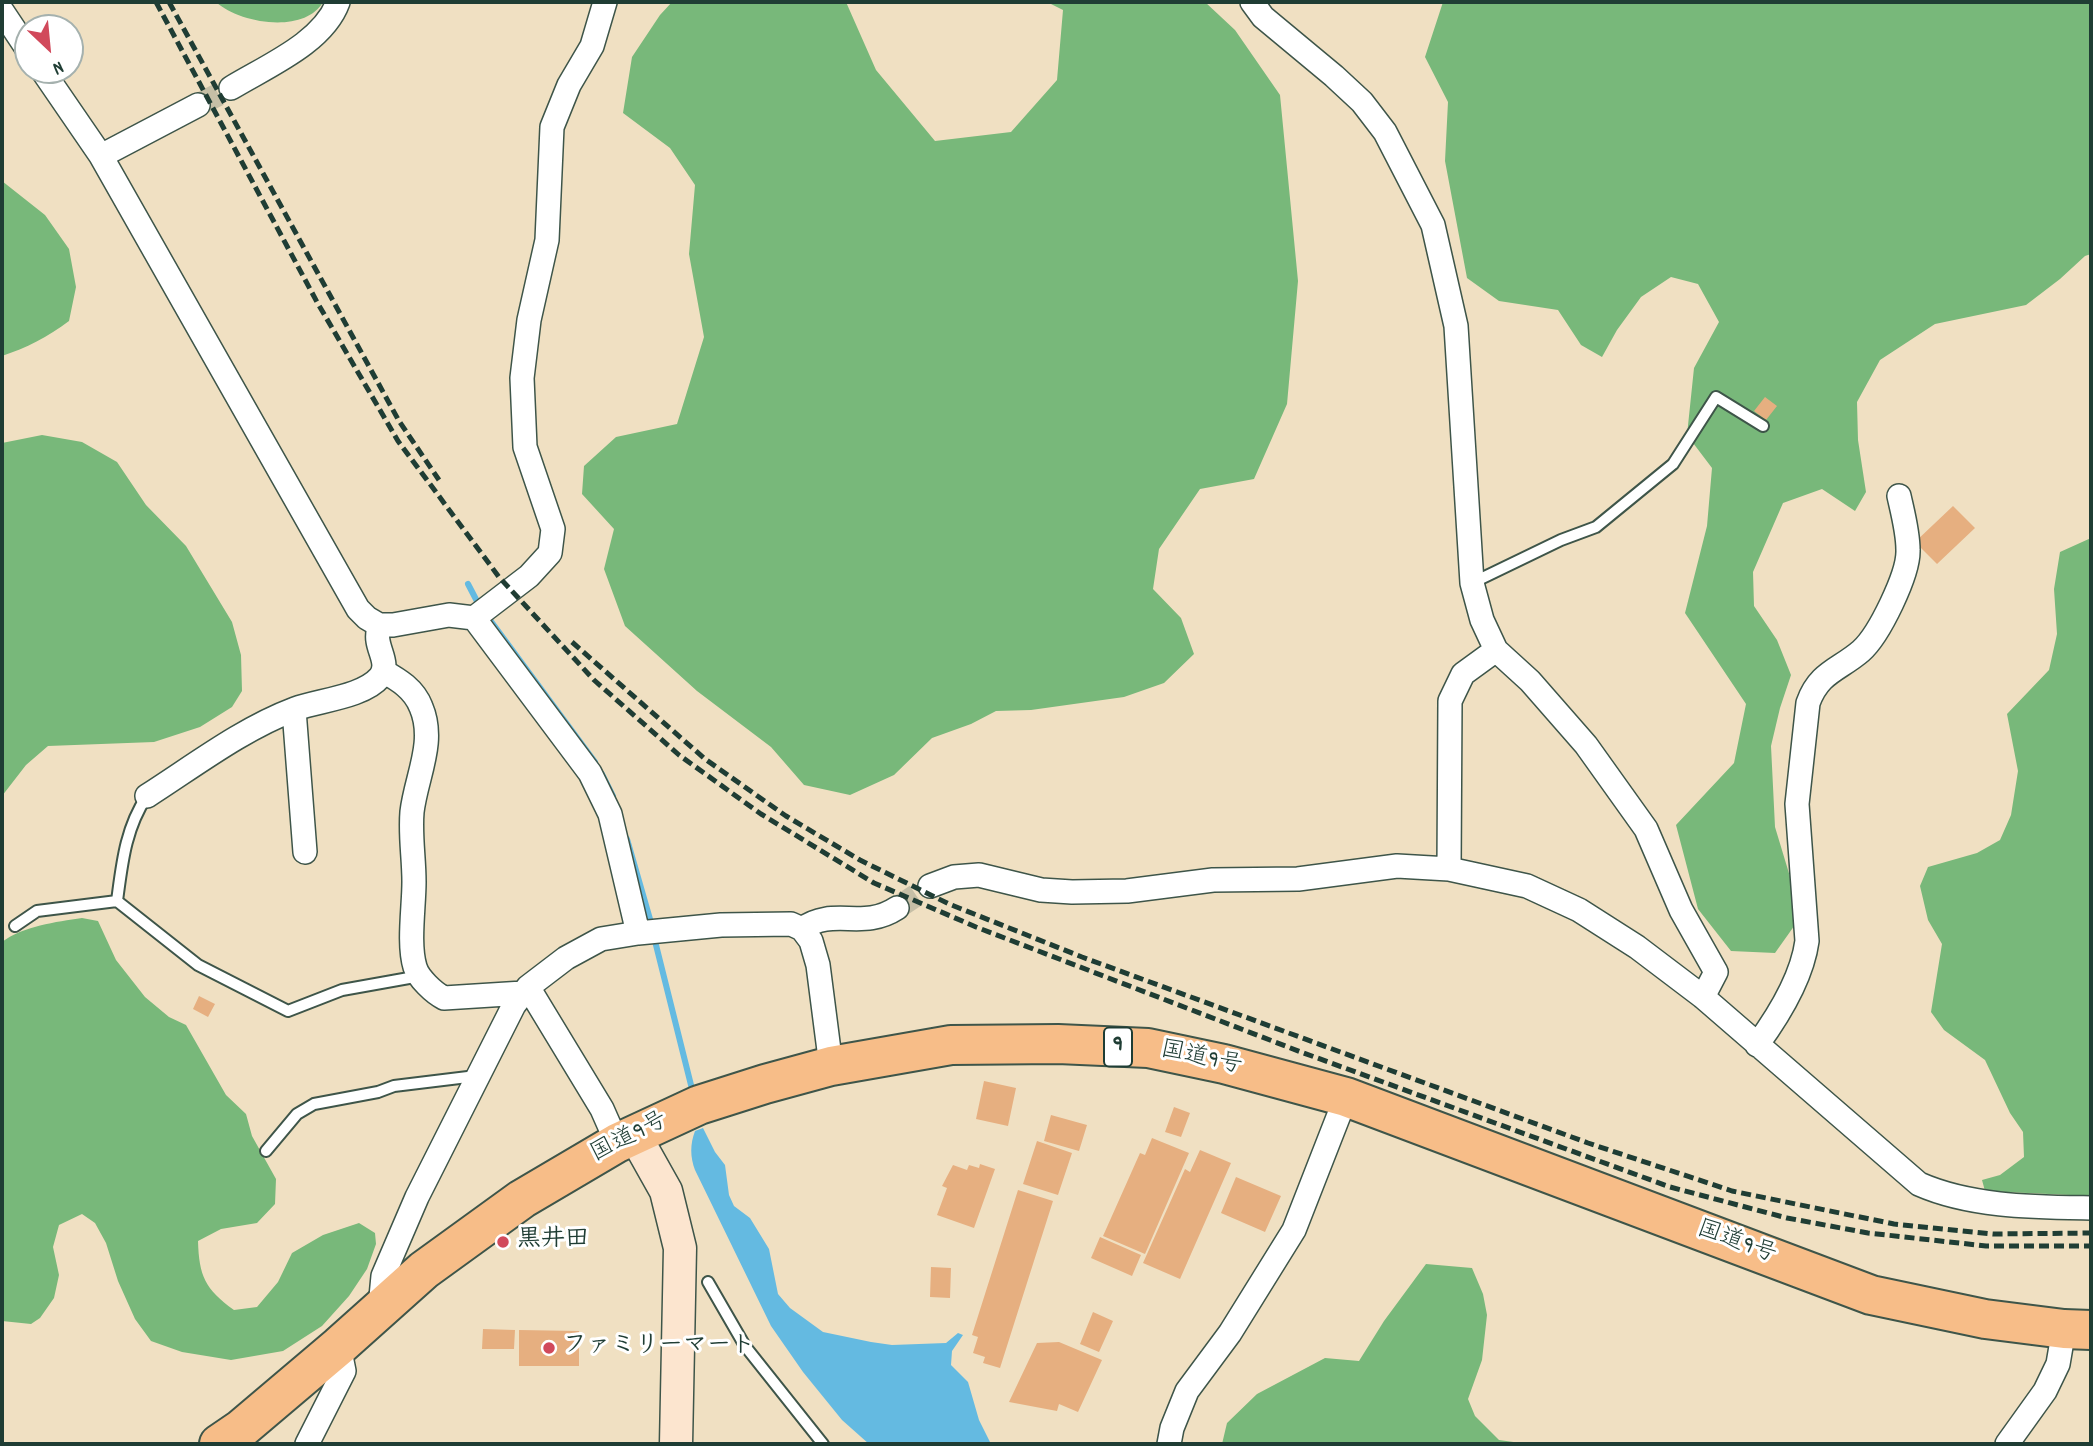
<!DOCTYPE html>
<meta charset="utf-8">
<style>
body{margin:0}
#map{position:relative;width:2093px;height:1446px;overflow:hidden;background:#f0e0c2;font-family:Dekko,sans-serif}
canvas{display:block}
.frame{position:absolute;inset:0;border:4px solid #1f3d34;pointer-events:none}
.north{position:absolute;left:14px;top:14px;width:70px;height:70px;box-sizing:border-box;background:#fff;border:2px solid #a5b1ae;border-radius:50%;rotate:154deg;font-size:19px;font-weight:700;line-height:28px;text-align:center;color:#1f3d34}
.north::after{content:'';display:block;margin:auto;width:24px;height:32px;background:#d1495b;clip-path:polygon(50% 0,100% 100%,50% 72%,0 100%)}
</style>
<div id="map">
<canvas width="2093" height="1446"></canvas>
<div class="frame"></div>
<div class="north">N</div>
</div>
<script>
const context = document.querySelector('canvas').getContext('2d');
context.lineJoin = 'round';
function fillPath(path, color) {
  context.fillStyle = color;
  context.fill(path, 'evenodd');
}
function stroke(path, color, width, dash) {
  context.strokeStyle = color;
  context.lineWidth = width;
  context.lineCap = dash ? 'butt' : 'round';
  context.setLineDash(dash || []);
  context.stroke(path);
}
function drawText(font, color, halo, rows, align = 'center') {
  context.font = font + ' Dekko,"Klee One",sans-serif';
  context.lineWidth = 6;
  context.setLineDash([]);
  context.textBaseline = 'middle';
  context.strokeStyle = halo;
  context.fillStyle = color;
  for (const [text, x, y, turn = 0] of rows) {
    context.save();
    context.translate(x, y);
    context.rotate((+turn || 0) * Math.PI / 180);
    context.textAlign = isNaN(turn) ? turn : align;
    if (halo) context.strokeText(text, 0, 0);
    context.fillText(text, 0, 0);
    context.restore();
  }
}
fillPath(new Path2D(`
 M 216,2 L 323,2 C 305,34 240,24 216,2 Z
 M 672,2 L 846,2 L 876,70 L 935,141 L 1011,132 L 1057,80 L 1063,10 L 1047,2 L 1205,2 L 1235,30 L 1280,95 L 1298,281 L 1287,404 L 1254,479 L 1200,489 L 1159,549 L 1153,589 L 1181,618 L 1194,654 L 1164,683 L 1124,697 L 1031,710 L 996,711 L 971,724 L 932,738 L 894,775 L 850,795 L 804,785 L 771,747 L 697,691 L 625,626 L 604,569 L 614,529 L 582,494 L 584,466 L 616,437 L 677,424 L 704,337 L 689,254 L 695,185 L 670,148 L 623,113 L 632,57 L 660,15 Z
 M 1443,2 L 2091,2 L 2091,254 L 2085,256 L 2060,279 L 2026,305 L 1935,324 L 1880,360 L 1857,402 L 1858,440 L 1866,492 L 1855,511 L 1822,489 L 1783,503 L 1753,572 L 1754,606 L 1777,640 L 1791,675 L 1780,708 L 1771,746 L 1775,827 L 1791,880 L 1797,922 L 1775,953 L 1731,951 L 1698,909 L 1676,825 L 1734,763 L 1746,704 L 1685,613 L 1707,526 L 1712,468 L 1687,435 L 1694,368 L 1719,322 L 1698,284 L 1671,277 L 1641,297 L 1617,330 L 1602,357 L 1581,345 L 1558,310 L 1499,301 L 1467,278 L 1445,161 L 1448,102 L 1425,57 Z
 M 2,181 L 45,215 L 69,249 L 76,287 L 69,321 C 48,337 26,348 2,356 Z
 M 42,435 L 82,442 L 117,462 L 146,505 L 186,546 L 232,622 L 241,655 L 242,691 L 232,707 L 200,727 L 154,742 L 48,746 L 26,765 L 2,796 L 2,443 Z
 M 2091,538 L 2091,1196 L 1985,1191 L 1982,1180 L 2000,1175 L 2024,1157 L 2023,1132 L 2010,1113 L 1985,1060 L 1944,1030 L 1931,1012 L 1942,944 L 1928,920 L 1920,886 L 1928,867 L 1977,853 L 2000,840 L 2011,815 L 2018,771 L 2007,714 L 2049,670 L 2057,634 L 2054,589 L 2060,552 Z
 M 82,918 L 98,921 L 116,960 L 145,997 L 169,1017 L 186,1025 L 226,1095 L 246,1114 L 252,1136 L 276,1179 L 275,1204 L 257,1223 L 221,1229 L 198,1241 C 199,1276 205,1289 234,1310 L 257,1307 L 278,1282 L 292,1253 L 323,1235 L 359,1223 L 375,1233 L 376,1244 L 367,1269 L 349,1296 L 322,1326 L 283,1351 L 231,1360 L 182,1352 L 151,1341 L 135,1319 L 118,1281 L 106,1243 L 95,1223 L 82,1214 L 59,1225 L 53,1247 L 59,1275 L 54,1298 L 40,1318 L 31,1324 L 2,1321 L 2,942 C 23,926 56,922 82,918 Z
 M 1426,1264 L 1472,1268 L 1483,1294 L 1487,1315 L 1482,1360 L 1468,1399 L 1475,1416 L 1499,1440 L 1528,1444 L 1222,1444 L 1227,1423 L 1257,1394 L 1325,1358 L 1359,1361 L 1384,1321 Z`), '#78b87a');
fillPath(new Path2D(`
 M 703,1128 L 715,1152 L 725,1165 L 729,1195 L 734,1206 L 750,1218 L 769,1249 L 778,1294 L 790,1308 L 823,1332 L 871,1342 L 892,1345 L 946,1343 L 958,1333 L 963,1335 L 952,1351 L 951,1365 L 968,1382 L 979,1420 L 991,1444 L 869,1444 L 842,1420 L 803,1372 L 771,1326 L 695,1170 C 690,1157 690,1144 695,1131 Z`), '#64bae1');
stroke(new Path2D(`
 M 468,584 L 480,607
 M 487,616 L 595,762
 M 602,774 L 613,796
 M 627,839 L 652,926
 M 654,937 L 693,1093`), '#64bae1', 6);
fillPath(new Path2D(`
 M 1765,397 L 1777,406 L 1766,420 L 1754,411 Z
 M 1953,506 L 1975,528 L 1937,564 L 1915,542 Z
 M 199,996 L 215,1004 L 208,1017 L 193,1009 Z
 M 984,1081 L 1016,1088 L 1008,1126 L 976,1119 Z
 M 1174,1107 L 1190,1113 L 1181,1137 L 1165,1132 Z
 M 1051,1115 L 1087,1125 L 1079,1151 L 1044,1141 Z
 M 1152,1138 L 1189,1153 L 1145,1254 L 1103,1236 L 1140,1153 L 1145,1155 Z
 M 1037,1141 L 1072,1153 L 1058,1195 L 1023,1184 Z
 M 1200,1150 L 1231,1163 L 1180,1279 L 1143,1263 L 1185,1169 L 1190,1172 Z
 M 980,1164 L 995,1169 L 974,1228 L 937,1215 L 947,1188 L 942,1186 L 953,1165 L 967,1170 L 969,1165 L 979,1168 Z
 M 1236,1177 L 1281,1196 L 1265,1232 L 1221,1213 Z
 M 1018,1190 L 1053,1201 L 1000,1368 L 983,1363 L 985,1357 L 973,1353 L 978,1337 L 972,1335 Z
 M 1100,1237 L 1141,1255 L 1132,1276 L 1091,1258 Z
 M 931,1267 L 951,1268 L 950,1298 L 930,1297 Z
 M 1093,1312 L 1113,1321 L 1099,1352 L 1080,1344 Z
 M 483,1329 L 515,1330 L 514,1349 L 482,1349 Z
 M 519,1330 L 579,1331 L 579,1366 L 519,1366 Z
 M 1059,1342 L 1102,1360 L 1078,1412 L 1059,1404 L 1057,1411 L 1009,1402 L 1037,1343 Z`), '#e6af80');
stroke(new Path2D(`
 M 198,105 L 231,88
 M 897,908 L 930,886`), '#c6bfa6', 23, [23, 11]);
const lane = new Path2D(`
 M 1472,583 L 1561,540 L 1596,527 L 1673,464 L 1716,397 L 1763,426
 M 147,796 C 125,829 122,864 117,901 L 198,965 L 288,1011 L 342,990 L 409,978 L 417,973
 M 15,926 L 37,911 L 117,901
 M 266,1151 L 297,1114 L 314,1104 L 378,1092 L 394,1086 L 476,1076
 M 708,1282 L 745,1346 L 823,1444`);
const street = new Path2D(`
 M 1252,2 L 1263,17 L 1334,76 L 1362,102 L 1385,132 L 1433,225 L 1456,326 L 1472,583 L 1482,620 L 1496,650 L 1530,681 L 1586,745 L 1646,829 L 1681,910 L 1716,972 L 1703,997
 M 2,11 L 28,50
 M 42,70 L 101,156 L 358,609 L 367,618 L 379,625 L 393,625 L 449,615 L 474,618 L 529,576 L 550,553 L 553,529 L 525,447 L 522,378 L 529,320 L 547,240 L 552,127 L 569,85 L 592,46 L 605,2
 M 231,88 C 267,66 323,43 338,2
 M 101,156 L 198,105
 M 474,618 L 590,773 L 610,814 L 638,933
 M 383,671 C 399,680 414,689 421,707 C 436,742 416,777 412,812 C 410,836 414,858 414,882 C 414,907 408,944 415,967 C 418,978 434,993 444,998 L 523,993
 M 294,710 L 305,852
 M 147,796 C 194,766 242,729 295,709 C 320,700 363,697 380,677 C 389,665 380,654 378,641 C 377,636 378,630 379,625
 M 1449,869 L 1450,701 L 1463,674 L 1496,650
 M 930,886 L 954,877 L 979,875 L 1041,890 L 1072,892 L 1127,891 L 1213,880 L 1298,879 L 1397,866 L 1449,869 L 1527,886 L 1579,910 L 1637,947 L 1703,997 L 1919,1184 C 1971,1207 2035,1207 2091,1208
 M 802,929 C 834,906 862,931 897,908
 M 528,987 L 602,1109 L 617,1143
 M 1757,1045 C 1779,1015 1802,978 1807,941 L 1797,804 L 1808,703 C 1819,672 1839,670 1861,651 C 1879,635 1909,574 1908,550 C 1908,532 1903,514 1899,496
 M 385,1304 L 381,1297 L 383,1276 L 417,1197 L 514,1005 L 528,987 L 566,958 L 601,939 L 638,933 L 721,925 L 791,924 L 802,929 L 811,941 L 818,965 L 831,1066
 M 307,1444 L 344,1371 L 339,1346
 M 1169,1444 L 1172,1428 L 1187,1391 L 1230,1333 L 1294,1230 L 1346,1097
 M 2007,1444 L 2045,1391 L 2058,1364 L 2064,1329`);
const secondary = new Path2D(`
 M 634,1134 L 666,1191 L 680,1248 L 676,1444`);
const highway = new Path2D(`
 M 219,1444 L 241,1429 L 339,1346 L 424,1270 L 522,1199 L 617,1143 L 699,1105 L 765,1084 L 831,1066 L 951,1045 L 1058,1044 L 1148,1048 L 1224,1064 L 1346,1097 L 1871,1295 L 1985,1319 L 2064,1329 L 2091,1330`);
stroke(lane, '#3e5549', 14);
stroke(street, '#3e5549', 26);
stroke(secondary, '#3e5549', 35);
stroke(highway, '#3e5549', 42);
stroke(lane, '#fff', 10);
stroke(street, '#fff', 23);
stroke(secondary, '#fce5cf', 32);
stroke(highway, '#f7bd88', 38);
stroke(new Path2D(`
 M 156,2 L 317,302 L 398,441 L 499,577 L 594,680 L 679,755 L 761,814 L 874,883 L 976,927 L 1301,1052 L 1670,1187 L 1787,1218 L 1868,1233 L 1986,1246 L 2091,1246
 M 169,2 L 399,421 L 439,480
 M 572,642 L 705,759 L 786,816 L 860,860 L 949,904 L 1082,957 L 1588,1143 L 1732,1191 L 1894,1224 L 1993,1234 L 2091,1233`), '#1f3d34', 5, [10, 5]);
for (const [x, y, r, color] of [
 [503,1242,7,"#d1495b"],
 [549,1348,7,"#d1495b"]
]) {
  const dot = new Path2D();
  dot.arc(x, y, r, 0, 2 * Math.PI);
  context.fillStyle = color;
  context.fill(dot);
  stroke(dot, '#fff', 2.5);
}
for (const [x, y, w] of [
 [1118,1047,28]
]) {
  const box = new Path2D();
  box.roundRect(x - w / 2, y - 19.5, w, 39, 5);
  context.fillStyle = '#fff';
  context.fill(box);
  stroke(box, '#1f3d34', 2);
}
drawText('bold 23px', '#1f3d34', null, [
 ["9",1118,1047]
]);
drawText('24px', '#1f3d34', '#fff', [
 ["国道9号",1201,1060,12],
 ["国道9号",630,1139,-27],
 ["国道9号",1736,1244,20]
]);
drawText('bold 24px', '#1f3d34', '#fff', [
 ["黒井田",517,1242],
 ["ファミリーマート",563,1348]
], 'left');
</script>
